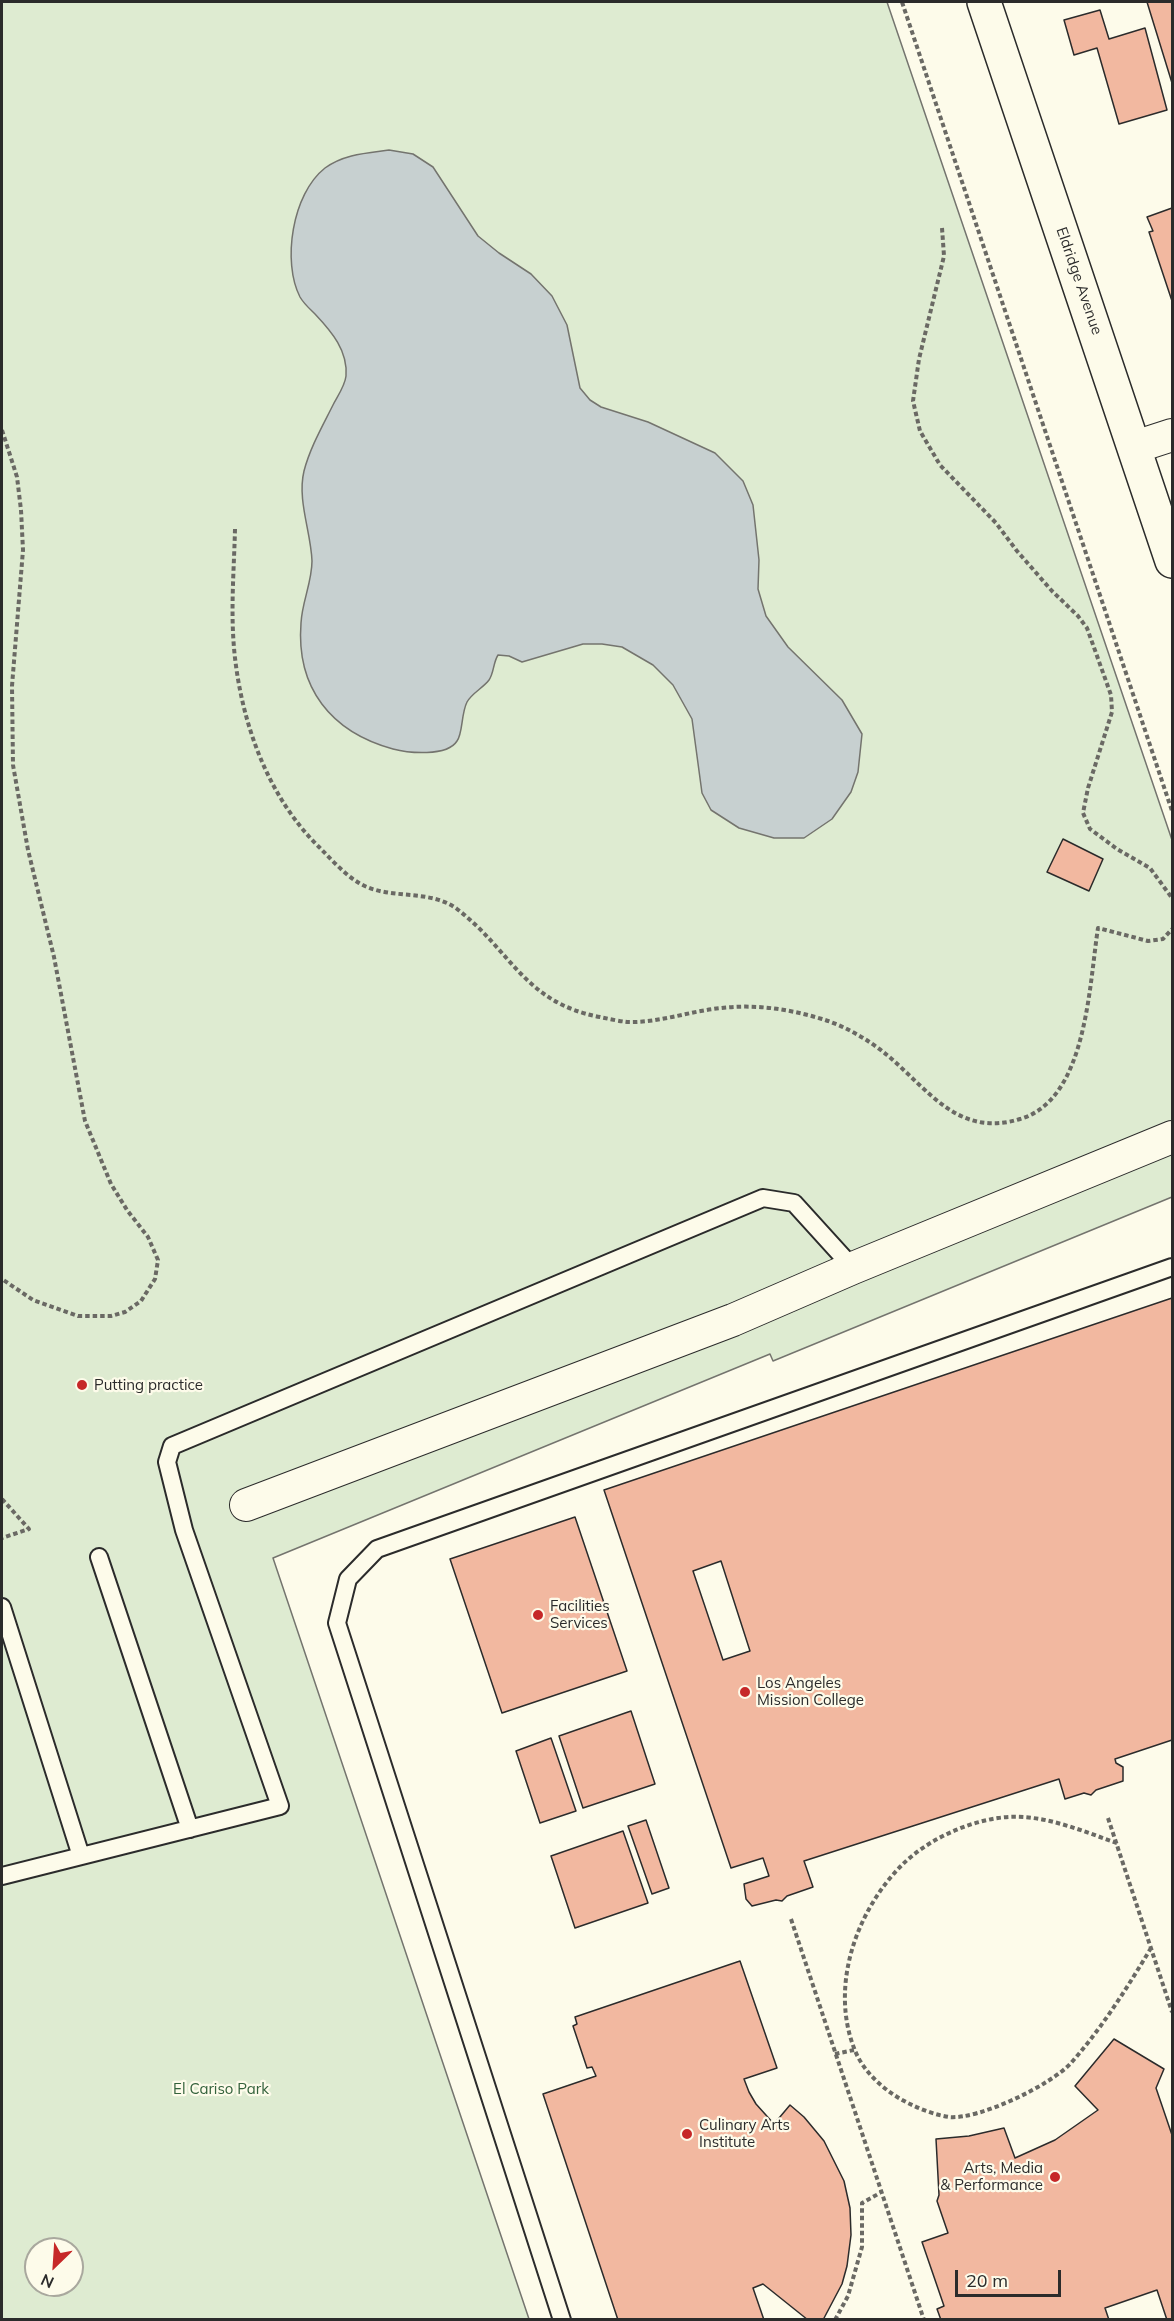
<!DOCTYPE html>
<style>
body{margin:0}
#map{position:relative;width:1174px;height:2321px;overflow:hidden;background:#fdfbea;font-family:Mulish,sans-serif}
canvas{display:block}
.frame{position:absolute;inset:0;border:3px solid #2b2b2b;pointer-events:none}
.north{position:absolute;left:24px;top:2237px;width:60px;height:60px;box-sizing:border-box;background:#fdfbea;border:2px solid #a9a89e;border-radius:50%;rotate:205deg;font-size:16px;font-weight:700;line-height:24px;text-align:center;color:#2b2b2b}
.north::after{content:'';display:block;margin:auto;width:21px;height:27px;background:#c62828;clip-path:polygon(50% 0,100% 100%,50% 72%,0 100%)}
.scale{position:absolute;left:955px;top:2270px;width:106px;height:27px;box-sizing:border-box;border:3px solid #2b2b2b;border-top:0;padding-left:8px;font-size:18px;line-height:21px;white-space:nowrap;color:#2b2b2b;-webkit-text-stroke:4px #fdfbea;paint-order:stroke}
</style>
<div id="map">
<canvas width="1174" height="2321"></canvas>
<div class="frame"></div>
<div class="north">N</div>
<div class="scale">20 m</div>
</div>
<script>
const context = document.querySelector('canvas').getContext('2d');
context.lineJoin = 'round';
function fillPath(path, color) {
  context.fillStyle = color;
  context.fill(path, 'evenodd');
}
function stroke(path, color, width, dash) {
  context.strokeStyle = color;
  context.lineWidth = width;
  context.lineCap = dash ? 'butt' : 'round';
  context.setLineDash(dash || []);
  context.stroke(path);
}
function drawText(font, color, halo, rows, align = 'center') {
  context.font = font + ' Mulish,sans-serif';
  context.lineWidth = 4.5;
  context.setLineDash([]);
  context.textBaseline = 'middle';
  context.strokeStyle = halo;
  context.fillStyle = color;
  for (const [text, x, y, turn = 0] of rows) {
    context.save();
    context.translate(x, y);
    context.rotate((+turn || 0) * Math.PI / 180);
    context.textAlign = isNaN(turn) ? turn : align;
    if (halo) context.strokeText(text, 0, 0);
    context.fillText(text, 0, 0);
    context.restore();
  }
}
const green = new Path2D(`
 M 2,2 L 887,2 L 1172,840 L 1172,1197 L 773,1361 L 770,1354 L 273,1558 L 529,2319 L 2,2320 ZM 36,2249 L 72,2249 L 72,2285 L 36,2285 Z`);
fillPath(green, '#deebd1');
stroke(green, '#74746e', 1.5);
const water = new Path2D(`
 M 389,150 L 413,154 L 433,167 L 478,236 L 499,253 L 531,274 L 552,296 L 567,325 L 580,388 L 590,400 L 601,407 L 648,422 L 715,453 L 743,481 L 753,505 L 759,560 L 758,589 L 766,616 L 788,647 L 842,700 L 862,734 L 858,772 L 851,792 L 832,819 L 804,838 L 774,838 L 739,828 L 711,810 L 702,793 L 692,719 L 673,685 L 653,665 L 622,647 L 602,644 L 583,644 L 522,662 L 509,656 L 498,655 C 493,663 494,673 489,680 C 483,688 472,693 467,702 C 461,714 463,733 457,741 C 447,757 408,753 393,749 C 331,732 296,688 301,623 C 302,602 312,582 312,561 C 311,532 297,500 304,471 C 310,448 322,427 333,405 C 337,397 345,386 346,376 C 348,351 332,332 315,314 C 310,309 304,304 300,297 C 282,262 292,194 325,168 C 344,154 367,153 389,150 Z`);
fillPath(water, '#c7d0d0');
stroke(water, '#74746e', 1.5);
const building = new Path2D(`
 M 1147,2 L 1172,2 L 1172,83 Z
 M 1100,10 L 1109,39 L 1145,28 L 1167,110 L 1119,124 L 1097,48 L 1074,55 L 1064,20 Z
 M 1172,208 L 1172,301 L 1149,232 L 1153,231 L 1147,217 Z
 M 1063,839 L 1103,859 L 1089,891 L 1047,872 Z
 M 1172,1298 L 1172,1740 L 1115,1759 L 1116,1763 L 1123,1767 L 1123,1781 L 1096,1790 L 1091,1795 L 1084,1793 L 1065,1799 L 1059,1779 L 804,1861 L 813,1887 L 787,1896 L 782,1901 L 776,1900 L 752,1906 L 746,1899 L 744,1884 L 769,1876 L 763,1858 L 731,1868 L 604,1490 ZM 721,1561 L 750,1651 L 723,1660 L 693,1571 Z
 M 575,1517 L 627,1671 L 502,1713 L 450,1559 Z
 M 631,1711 L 655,1784 L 583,1808 L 559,1736 Z
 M 551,1738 L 576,1811 L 540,1823 L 516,1751 Z
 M 646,1820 L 669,1888 L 652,1894 L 628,1826 Z
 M 623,1831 L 648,1903 L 575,1928 L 551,1856 Z
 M 740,1961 L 777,2068 L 744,2079 L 749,2092 L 756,2104 L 774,2124 L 790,2105 L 804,2117 L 824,2141 L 844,2181 L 850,2208 L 851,2235 L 847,2266 L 842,2284 L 823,2320 L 808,2320 L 763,2284 L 753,2288 L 764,2320 L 618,2320 L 543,2094 L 596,2076 L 592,2067 L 587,2068 L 573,2026 L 577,2024 L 575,2017 Z
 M 1114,2039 L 1164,2069 L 1156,2088 L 1172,2135 L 1172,2319 L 1167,2320 L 1157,2290 L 1105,2308 L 1109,2320 L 941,2320 L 937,2309 L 944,2306 L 922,2242 L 948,2233 L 937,2201 L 939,2195 L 936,2139 L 969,2136 L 1004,2128 L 1015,2158 L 1055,2140 L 1098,2110 L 1075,2086 Z`);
fillPath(building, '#f2b8a0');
stroke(building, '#2b2b2b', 1.5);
const lane = new Path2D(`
 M 99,1557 L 190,1829
 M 2,1607 L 81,1856
 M 2,1876 L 280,1806 L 184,1530 L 167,1462 L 172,1446 L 763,1198 L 794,1203 L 853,1268
 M 562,2320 L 337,1623 L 348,1579 L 377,1549 L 1172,1267`);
const street = new Path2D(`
 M 1135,447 L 1172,435
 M 246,1505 L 733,1320 L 853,1268 L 1172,1137`);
const secondary = new Path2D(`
 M 984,2 L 1172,561`);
stroke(lane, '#2b2b2b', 20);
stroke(street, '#2b2b2b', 34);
stroke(secondary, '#2b2b2b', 36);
stroke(new Path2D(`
 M 902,2 L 1172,811
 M 942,228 L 944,256 L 919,359 L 913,401 L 920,431 L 940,465 L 996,523 L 1017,551 L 1052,591 L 1078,616 L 1087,628 L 1111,695 L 1112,712 L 1088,788 L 1083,813 L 1090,829 L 1117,849 L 1150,868 L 1172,898
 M 2,430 L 17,477 L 21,510 L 23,550 L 12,686 L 13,765 L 28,850 L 54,957 L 85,1121 L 111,1184 L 127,1210 L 148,1237 L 158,1260 L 155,1279 L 141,1301 L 125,1312 L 111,1316 L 78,1316 L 33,1300 L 2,1279
 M 235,529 C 234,571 230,615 235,658 C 243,727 269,798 319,847 C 331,859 344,874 359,883 C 389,901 429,888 457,909 C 511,950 524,1003 600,1017 C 609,1019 619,1021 627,1022 C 659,1023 690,1011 721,1008 C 756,1004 789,1009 822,1019 C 845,1026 869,1040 887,1055 C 929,1090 958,1138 1020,1119 C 1087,1100 1089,985 1098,928 L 1148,941 L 1163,939 L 1172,929
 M 2,1499 L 29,1529 L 2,1538
 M 1108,1818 L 1172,2012
 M 1117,1843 C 1079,1830 1040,1812 998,1818 C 964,1823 926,1841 902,1865 C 856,1911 830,1986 854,2048 C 863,2073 887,2093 910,2104 C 922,2110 936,2115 949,2117 C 979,2120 1051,2085 1071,2063 C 1102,2028 1127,1988 1151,1948
 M 791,1919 L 924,2320
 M 835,2054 L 854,2050
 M 835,2320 L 848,2296 L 862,2247 L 862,2203 L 880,2193`), '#6a6964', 4, [4.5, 3]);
stroke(lane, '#fdfbea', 16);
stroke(street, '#fdfbea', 32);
stroke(secondary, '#fdfbea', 33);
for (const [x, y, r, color] of [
 [82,1385,6,"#c62828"],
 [538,1615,6,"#c62828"],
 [745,1692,6,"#c62828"],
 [687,2134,6,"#c62828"],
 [1055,2177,6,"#c62828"]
]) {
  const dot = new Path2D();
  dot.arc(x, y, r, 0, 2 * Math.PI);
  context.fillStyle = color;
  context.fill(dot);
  stroke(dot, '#fdfbea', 2);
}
drawText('15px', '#2b2b2b', '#fdfbea', [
 ["Eldridge Avenue",1079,281,71]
]);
drawText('15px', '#2b2b2b', '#fdfbea', [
 ["Putting practice",94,1385],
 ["Facilities",550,1606],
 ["Services",550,1623],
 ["Los Angeles",757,1683],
 ["Mission College",757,1700],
 ["Culinary Arts",699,2125],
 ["Institute",699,2142],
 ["Arts, Media",1043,2168,"right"],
 ["& Performance",1043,2185,"right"]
], 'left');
drawText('15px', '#34623c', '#fdfbea', [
 ["El Cariso Park",221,2089]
]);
</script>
